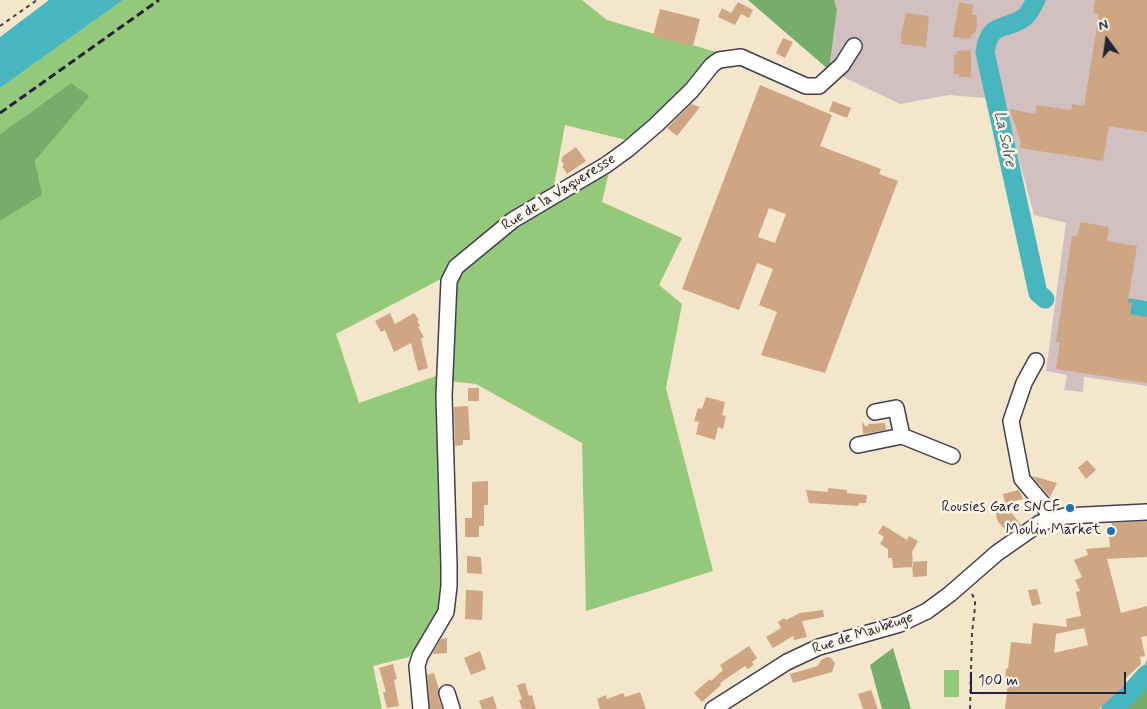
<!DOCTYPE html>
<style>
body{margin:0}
#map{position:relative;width:1147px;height:709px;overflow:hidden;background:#f4e6cb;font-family:Mynerve,sans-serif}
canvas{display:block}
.north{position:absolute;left:1082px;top:15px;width:50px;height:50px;-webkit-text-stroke:4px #fcf5e5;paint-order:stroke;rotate:346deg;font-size:14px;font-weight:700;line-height:20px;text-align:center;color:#22223b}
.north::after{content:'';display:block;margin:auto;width:18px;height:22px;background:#22223b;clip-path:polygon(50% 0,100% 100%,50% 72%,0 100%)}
.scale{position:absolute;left:970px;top:672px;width:156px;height:22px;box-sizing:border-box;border:2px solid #22223b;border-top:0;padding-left:6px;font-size:15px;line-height:18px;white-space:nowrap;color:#22223b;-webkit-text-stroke:4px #fcf5e5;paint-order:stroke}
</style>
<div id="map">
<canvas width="1147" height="709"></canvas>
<div class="north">N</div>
<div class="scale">100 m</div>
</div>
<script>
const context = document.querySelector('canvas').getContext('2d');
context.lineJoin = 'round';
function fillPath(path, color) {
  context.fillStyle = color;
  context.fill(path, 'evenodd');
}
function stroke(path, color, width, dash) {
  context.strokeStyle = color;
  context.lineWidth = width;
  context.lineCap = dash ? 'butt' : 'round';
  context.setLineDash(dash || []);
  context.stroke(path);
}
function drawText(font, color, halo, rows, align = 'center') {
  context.font = font + ' Mynerve,sans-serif';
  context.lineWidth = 5;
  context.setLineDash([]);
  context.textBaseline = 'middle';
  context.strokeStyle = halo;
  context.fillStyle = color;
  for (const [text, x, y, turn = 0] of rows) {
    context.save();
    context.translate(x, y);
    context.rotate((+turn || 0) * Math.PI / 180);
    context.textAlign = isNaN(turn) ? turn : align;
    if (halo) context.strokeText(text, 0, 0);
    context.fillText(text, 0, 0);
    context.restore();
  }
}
fillPath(new Path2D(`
 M 834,0 L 1147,0 L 1147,386 L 1084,377 L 1083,392 L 1064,390 L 1067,375 L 1046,371 L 1066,223 L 1034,215 L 1004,105 L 986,98 L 949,95 L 900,104 L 829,70 L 837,10 Z`), '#d2bfbf');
fillPath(new Path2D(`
 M 123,0 L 582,0 L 607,20 L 716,52 L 675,103 L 630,141 L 565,125 L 553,191 L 610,168 L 602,202 L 682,238 L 659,285 L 682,304 L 666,388 L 713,571 L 586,611 L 582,443 L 476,384 L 449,381 L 441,279 L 336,334 L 359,403 L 439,375 L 442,611 L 409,657 L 373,666 L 382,709 L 0,709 L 0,221 L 41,195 L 35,161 L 90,96 L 71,83 L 0,134 L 0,88 Z
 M 944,670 L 959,670 L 959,697 L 944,697 Z`), '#94c97b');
fillPath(new Path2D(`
 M 748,0 L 834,0 L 837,10 L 829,70 Z
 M 71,83 L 90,96 L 35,161 L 42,195 L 0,221 L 0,134 Z
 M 893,648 L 911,709 L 882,709 L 870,665 Z
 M 1147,660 L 1147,709 L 1104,709 L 1142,672 Z`), '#77ad6b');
fillPath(new Path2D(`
 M 49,0 L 123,0 L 0,88 L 0,37 Z`), '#47b6be');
stroke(new Path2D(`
 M 1036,0 C 1033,5 1029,14 1025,17 C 1004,32 990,20 985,52 L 1038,293 L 1045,299
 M 1131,308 L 1147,311
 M 1111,709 L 1127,696 L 1147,674`), '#47b6be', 19);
fillPath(new Path2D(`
 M 1095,0 L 1147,0 L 1147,132 L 1109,126 L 1103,161 L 1020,148 L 1021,142 L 1010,109 L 1035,114 L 1037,105 L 1071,110 L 1072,104 L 1084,106 L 1099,14 L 1093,13 Z
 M 738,2 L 753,10 L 749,18 L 741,14 L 735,25 L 718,17 L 722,8 L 731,13 Z
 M 959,2 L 973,5 L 972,15 L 977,15 L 977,22 L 976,31 L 971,36 L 971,39 L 953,37 Z
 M 660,9 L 700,19 L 693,46 L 653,36 Z
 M 906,13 L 929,16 L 926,47 L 901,44 L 901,35 Z
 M 783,38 L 793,42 L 785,58 L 776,53 Z
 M 971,50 L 971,77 L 959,77 L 959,74 L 954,74 L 954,55 L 957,54 L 957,51 Z
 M 760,85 L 832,115 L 820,146 L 881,169 L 879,174 L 898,181 L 825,373 L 761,355 L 777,312 L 759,305 L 773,269 L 757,263 L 739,310 L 682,289 ZM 769,208 L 786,214 L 775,243 L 758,237 Z
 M 833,101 L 851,108 L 847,118 L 829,111 Z
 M 691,104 L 700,107 L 677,136 L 667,128 Z
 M 576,147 L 586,161 L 567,174 L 562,166 L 564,165 L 561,160 L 563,158 L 562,157 Z
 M 1081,222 L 1109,227 L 1107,241 L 1137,246 L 1128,302 L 1132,303 L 1130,314 L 1147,317 L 1147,383 L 1056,369 L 1060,342 L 1056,342 L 1072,236 L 1077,236 Z
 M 390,313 L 395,324 L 414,313 L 419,320 L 417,321 L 420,326 L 418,327 L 424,337 L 421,339 L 428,368 L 418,371 L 411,343 L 394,352 L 385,330 L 381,332 L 375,321 Z
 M 468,388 L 479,388 L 479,401 L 468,401 Z
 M 706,397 L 725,402 L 722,415 L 726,416 L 723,429 L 718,427 L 715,440 L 696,434 L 699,422 L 694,421 L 698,408 L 702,409 Z
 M 468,406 L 470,440 L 463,440 L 463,445 L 455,446 L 454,407 Z
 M 862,421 L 865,426 L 868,426 L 868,424 L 885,423 L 886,430 L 863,434 Z
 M 1087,460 L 1096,470 L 1086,479 L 1078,468 Z
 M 1032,476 L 1057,483 L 1050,497 Z
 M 488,481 L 488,505 L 484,505 L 484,526 L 479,526 L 479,537 L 465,537 L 465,518 L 472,518 L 472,482 Z
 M 828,488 L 847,490 L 847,493 L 867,495 L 866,503 L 859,503 L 858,506 L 809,503 L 806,490 L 828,492 Z
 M 1019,490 L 1023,499 L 1005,503 L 1003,494 Z
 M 1006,506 L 1021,525 L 1008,534 L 997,520 L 996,513 Z
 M 1147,521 L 1147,557 L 1107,559 L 1121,613 L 1147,606 L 1147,636 L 1141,637 L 1145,656 L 1140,657 L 1141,664 L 1124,680 L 1127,683 L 1099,709 L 1005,709 L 1008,682 L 1005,682 L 1006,668 L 1008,669 L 1011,642 L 1031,644 L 1033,623 L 1067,627 L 1066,619 L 1081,616 L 1076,592 L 1080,591 L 1075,580 L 1082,577 L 1074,560 L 1088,555 L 1086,549 L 1110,547 L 1108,528 L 1112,528 L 1112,523 ZM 1084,628 L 1088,645 L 1054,653 L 1056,634 Z
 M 883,525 L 907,540 L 909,536 L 918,541 L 912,552 L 913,567 L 893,568 L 892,558 L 888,558 L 888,549 L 880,544 L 884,537 L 878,533 Z
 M 467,556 L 481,557 L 482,574 L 467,573 Z
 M 927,561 L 927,576 L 913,577 L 912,562 Z
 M 1037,589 L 1041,604 L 1032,606 L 1028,590 Z
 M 466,590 L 483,591 L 482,620 L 465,619 Z
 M 823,610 L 824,617 L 802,621 L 807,637 L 794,640 L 793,636 L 773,648 L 766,637 L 781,628 L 778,622 L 784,618 L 786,620 L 800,613 Z
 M 447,638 L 447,653 L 432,654 L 441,639 Z
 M 749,646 L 757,658 L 752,662 L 754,665 L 748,669 L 745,666 L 720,683 L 721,685 L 702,702 L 694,693 L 710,679 L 711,681 L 723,670 L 720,665 Z
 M 480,651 L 486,669 L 471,675 L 464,658 Z
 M 827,657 L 831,658 L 835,663 L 832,672 L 793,683 L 790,674 L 818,666 L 821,660 Z
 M 393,664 L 397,679 L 394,680 L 399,706 L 387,708 L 383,692 L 386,692 L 379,668 Z
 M 434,673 L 439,689 L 438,696 L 442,709 L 430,709 L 427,675 Z
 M 525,683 L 529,696 L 532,695 L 536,709 L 522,709 L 519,700 L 522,699 L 517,685 Z
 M 871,690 L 878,709 L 863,709 L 858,694 Z
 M 640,692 L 646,709 L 600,709 L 597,699 L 606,695 L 607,699 L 623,693 L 625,697 Z
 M 493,696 L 497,709 L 482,709 L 479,701 Z`), '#cea683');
const minor = new Path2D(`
 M 1036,361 L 1024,383 L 1011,421 L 1022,479 L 1044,505 L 1050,519
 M 875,412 L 896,408 L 902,436
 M 858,445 L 902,436 L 952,456
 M 447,693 L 452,709
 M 421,709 L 417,666 L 420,656 L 446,612 L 449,586 L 449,565 L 444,396 L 449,281 L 456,267 L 513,220 L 606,165 L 628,149 L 656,125 L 692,90 L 712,65 L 719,60 L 741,57 L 806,86 L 819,86 L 842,65 L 854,46
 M 713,709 L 787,662 L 819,647 L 900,624 L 927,611 L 950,594 L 997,553 L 1040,523 L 1065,516 L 1147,512`);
stroke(minor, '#423f51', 18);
stroke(new Path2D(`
 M 0,26 L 37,0
 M 970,709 L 972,633 L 975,607 L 975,600 L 971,592`), '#423f51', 2, [4, 4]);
stroke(minor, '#fff', 15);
stroke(new Path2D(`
 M 0,113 L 159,0`), '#22223b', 3, [8, 4]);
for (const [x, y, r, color] of [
 [1070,508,5,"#1f6fb2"],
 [1111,531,5,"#1f6fb2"]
]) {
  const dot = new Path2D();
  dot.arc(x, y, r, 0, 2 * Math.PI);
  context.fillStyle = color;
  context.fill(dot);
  stroke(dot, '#fcf5e5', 2);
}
drawText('15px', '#22223b', '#fcf5e5', [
 ["Rue de la Vaqueresse",559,193,-32],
 ["Rue de Maubeuge",863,634,-18]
]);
drawText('15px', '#22223b', '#fcf5e5', [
 ["Rousies Gare SNCF",1060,508],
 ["Moulin Market",1101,531]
], 'right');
drawText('italic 16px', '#315d6f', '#fcf5e5', [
 ["La Solre",1004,139,78]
]);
</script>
